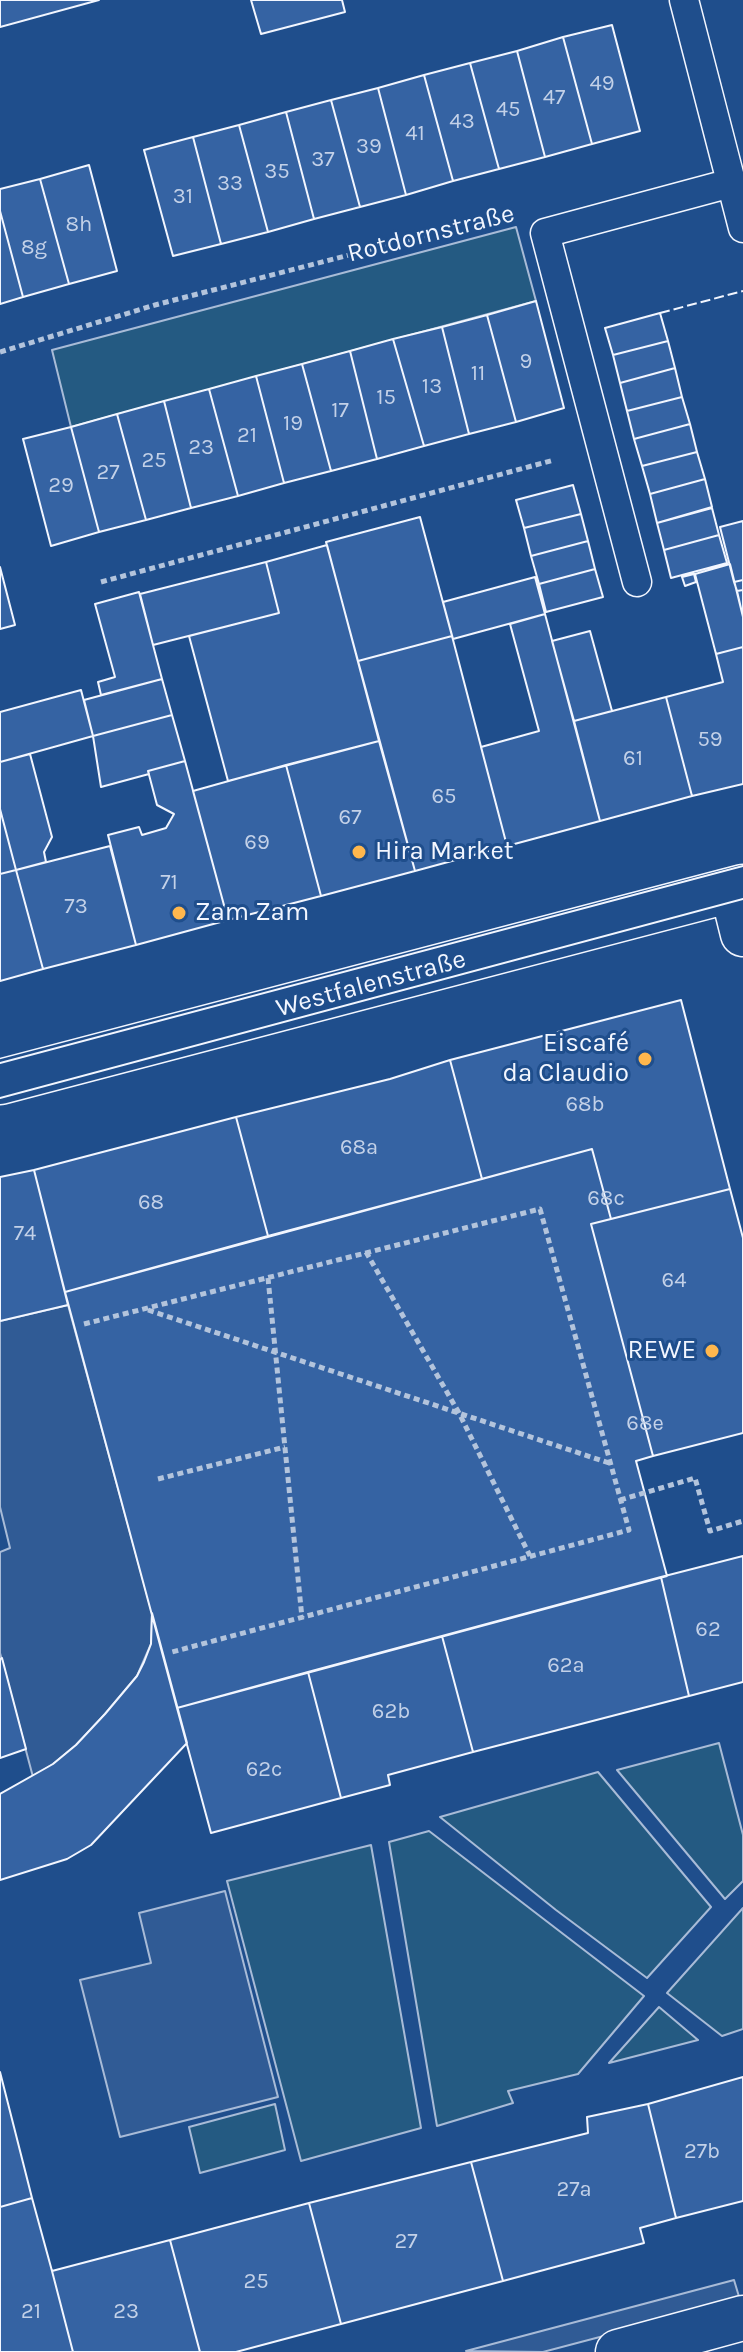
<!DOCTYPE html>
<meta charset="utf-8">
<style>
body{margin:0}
canvas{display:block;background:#1f4e8c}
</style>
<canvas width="743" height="2352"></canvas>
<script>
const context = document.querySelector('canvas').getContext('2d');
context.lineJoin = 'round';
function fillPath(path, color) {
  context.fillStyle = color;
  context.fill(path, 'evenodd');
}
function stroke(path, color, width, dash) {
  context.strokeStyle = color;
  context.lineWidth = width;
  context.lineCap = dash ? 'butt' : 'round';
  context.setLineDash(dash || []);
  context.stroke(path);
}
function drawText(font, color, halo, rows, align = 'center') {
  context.font = font + ' Karla,sans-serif';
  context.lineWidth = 6;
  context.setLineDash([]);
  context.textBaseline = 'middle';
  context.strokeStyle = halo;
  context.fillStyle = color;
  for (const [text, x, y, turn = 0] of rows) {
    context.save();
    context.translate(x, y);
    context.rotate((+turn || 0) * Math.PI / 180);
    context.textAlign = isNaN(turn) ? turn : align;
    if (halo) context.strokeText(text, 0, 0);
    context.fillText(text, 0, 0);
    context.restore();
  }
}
const green = new Path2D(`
 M 516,227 L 536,301 L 71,427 L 52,350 Z
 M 719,1743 L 743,1835 L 743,1881 L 725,1899 L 617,1770 Z
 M 598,1772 L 711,1907 L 647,1978 L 556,1910 L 440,1817 Z
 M 429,1831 L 644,1996 L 578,2074 L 508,2091 L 513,2103 L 437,2126 L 389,1842 Z
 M 371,1845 L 421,2128 L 301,2161 L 227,1881 Z
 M 743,1908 L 743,2029 L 722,2036 L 667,1993 Z
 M 659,2007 L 698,2040 L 609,2063 Z
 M 275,2104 L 285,2150 L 200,2173 L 189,2127 Z`);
fillPath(green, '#245a82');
stroke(green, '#a8bbd7', 2);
const parking = new Path2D(`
 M 68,1305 L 152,1613 L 151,1644 L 137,1676 L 105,1714 L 76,1745 L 53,1764 L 33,1777 L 0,1653 L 0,1552 L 10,1548 L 0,1507 L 0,1321 Z
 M 225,1891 L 278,2097 L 120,2137 L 80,1980 L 151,1963 L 139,1913 Z
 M 734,2280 L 740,2300 L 543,2352 L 466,2351 Z`);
fillPath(parking, '#305b95');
stroke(parking, '#a8bbd7', 2);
const building = new Path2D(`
 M 0,0 L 99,0 L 0,27 Z
 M 251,0 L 342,0 L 345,12 L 261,34 Z
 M 612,25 L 640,131 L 592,144 L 563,37 Z
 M 563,37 L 592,144 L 545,157 L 517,51 Z
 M 517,51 L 545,157 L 499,169 L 470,63 Z
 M 470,63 L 499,169 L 453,181 L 424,75 Z
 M 424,75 L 453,181 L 406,195 L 378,88 Z
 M 378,88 L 406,195 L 360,207 L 331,100 Z
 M 331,100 L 360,207 L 314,219 L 286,112 Z
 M 286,112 L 314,219 L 268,232 L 239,125 Z
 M 239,125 L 268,232 L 221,244 L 193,137 Z
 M 193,137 L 221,244 L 173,256 L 144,150 Z
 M 89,165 L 117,271 L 69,284 L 40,179 Z
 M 40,179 L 69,284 L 23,297 L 0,211 L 0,189 Z
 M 0,211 L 23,297 L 0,304 Z
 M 536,301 L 564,408 L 516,422 L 487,315 Z
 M 660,313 L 668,341 L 613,355 L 605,328 Z
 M 487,315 L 516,422 L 469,434 L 442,327 Z
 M 442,327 L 469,434 L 424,446 L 393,339 Z
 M 393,339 L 424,446 L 377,459 L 350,351 Z
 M 668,341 L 675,368 L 620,383 L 613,355 Z
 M 350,351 L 377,459 L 331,471 L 302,364 Z
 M 302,364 L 331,471 L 284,483 L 256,376 Z
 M 675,368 L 682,397 L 627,411 L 620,383 Z
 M 256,376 L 284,483 L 238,496 L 209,389 Z
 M 209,389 L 238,496 L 191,508 L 164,401 Z
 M 682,397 L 690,424 L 634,439 L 627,411 Z
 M 164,401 L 191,508 L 146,520 L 117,414 Z
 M 117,414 L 146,520 L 99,532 L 71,427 Z
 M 690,424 L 697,452 L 642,466 L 634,439 Z
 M 71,427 L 99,532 L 51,546 L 23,439 Z
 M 697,452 L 705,479 L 650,494 L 642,466 Z
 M 705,479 L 712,507 L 657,523 L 650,494 Z
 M 573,485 L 581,514 L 524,528 L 516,500 Z
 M 712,508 L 719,535 L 664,550 L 657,523 Z
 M 581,514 L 588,541 L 531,556 L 524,528 Z
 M 420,517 L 452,636 L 358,661 L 326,542 Z
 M 743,521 L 743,580 L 734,582 L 720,527 Z
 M 719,535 L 727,563 L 671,578 L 664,550 Z
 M 588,541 L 595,569 L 539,584 L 531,556 Z
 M 327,545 L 379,741 L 228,781 L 189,636 L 279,613 L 266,562 Z
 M 266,562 L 279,613 L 153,645 L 140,594 Z
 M 730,564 L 743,617 L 743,647 L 716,654 L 695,574 Z
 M 0,567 L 15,625 L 0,629 Z
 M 595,569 L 603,597 L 546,612 L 539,584 Z
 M 694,574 L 696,582 L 685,586 L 682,577 Z
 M 535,577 L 545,614 L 453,639 L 443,602 Z
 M 743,580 L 743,590 L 737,591 L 734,582 Z
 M 743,590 L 743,617 L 737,591 Z
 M 139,592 L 162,679 L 101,695 L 98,682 L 115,677 L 95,604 Z
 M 545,614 L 600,821 L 507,846 L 481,747 L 539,731 L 510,624 Z
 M 590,631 L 612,711 L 574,721 L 552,641 Z
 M 452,636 L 507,846 L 415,871 L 358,661 Z
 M 743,647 L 743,784 L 692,796 L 666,697 L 723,682 L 716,654 Z
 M 162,679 L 172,715 L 93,736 L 84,700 Z
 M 81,690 L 93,736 L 0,762 L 0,712 Z
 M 666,697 L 692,796 L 600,821 L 574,721 Z
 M 172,715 L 185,761 L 148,771 L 149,774 L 101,787 L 93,736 Z
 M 379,741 L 415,871 L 321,896 L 286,765 Z
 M 30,754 L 52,837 L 44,852 L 46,862 L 16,870 L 0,809 L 0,762 Z
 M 185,761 L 228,920 L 136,945 L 108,835 L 139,827 L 142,835 L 166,828 L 174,814 L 157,805 L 148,771 Z
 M 286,765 L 321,896 L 228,920 L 193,791 Z
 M 0,809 L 16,870 L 0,874 Z
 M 110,846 L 136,945 L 43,969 L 16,870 Z
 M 16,870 L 43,969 L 0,981 L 0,874 Z
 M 681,1000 L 730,1189 L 611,1219 L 592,1149 L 482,1179 L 450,1060 Z
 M 450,1060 L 482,1179 L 268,1236 L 236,1117 L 390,1079 Z
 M 236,1117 L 268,1236 L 65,1292 L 34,1170 Z
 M 592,1149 L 611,1219 L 591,1224 L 653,1456 L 636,1461 L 667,1576 L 177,1708 L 65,1292 Z
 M 34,1170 L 68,1305 L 0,1321 L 0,1177 Z
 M 730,1189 L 743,1238 L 743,1433 L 653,1456 L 591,1224 Z
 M 743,1556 L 743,1682 L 689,1696 L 661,1577 Z
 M 661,1577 L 689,1696 L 473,1752 L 442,1636 Z
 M 152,1613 L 187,1743 L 91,1845 L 67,1859 L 0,1880 L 0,1794 L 53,1764 L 76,1745 L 105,1714 L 137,1676 L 144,1662 L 151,1644 Z
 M 442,1636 L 473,1752 L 388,1775 L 390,1785 L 341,1798 L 308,1672 Z
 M 2,1658 L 26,1749 L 0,1758 L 0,1659 Z
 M 308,1672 L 341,1798 L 211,1833 L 177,1708 Z
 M 0,2072 L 32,2198 L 0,2207 Z
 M 743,2077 L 743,2201 L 676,2218 L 648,2104 Z
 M 648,2104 L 676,2218 L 640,2228 L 644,2243 L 503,2281 L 471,2162 L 588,2133 L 587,2117 Z
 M 471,2162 L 503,2281 L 341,2324 L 309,2203 Z
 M 32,2198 L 52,2271 L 73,2352 L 0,2352 L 0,2207 Z
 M 309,2203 L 341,2324 L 236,2352 L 200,2352 L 170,2240 Z
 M 170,2240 L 200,2352 L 73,2352 L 52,2271 Z`);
fillPath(building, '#3563a3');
stroke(building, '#f2f6ff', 2);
const lane = new Path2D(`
 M 684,0 L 743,228
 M 637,582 L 545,233 L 731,183`);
const street = new Path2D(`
 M 732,890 L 743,934
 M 0,1082 L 743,887
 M 618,2352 L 743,2318`);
stroke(lane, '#f2f6ff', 31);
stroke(street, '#f2f6ff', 47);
stroke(new Path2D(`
 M 0,352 L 155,305 L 501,216
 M 101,582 L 554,460
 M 366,1252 L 459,1413 L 530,1556
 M 268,1278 L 302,1618
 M 148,1310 L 609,1463
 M 84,1324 L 540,1209 L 629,1530 L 172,1652
 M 158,1479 L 285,1447
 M 620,1500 L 695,1478 L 710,1531 L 743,1521`), '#b3c4dc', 5, [6, 4]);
stroke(lane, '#1f4e8c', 28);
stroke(street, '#1f4e8c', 44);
stroke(new Path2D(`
 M 0,1063 L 743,866
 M 0,1098 L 743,899`), '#f2f6ff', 2);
stroke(new Path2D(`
 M 660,313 L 743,291`), '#f2f6ff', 2, [10, 4]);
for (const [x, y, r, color] of [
 [359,852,8,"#ffb74d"],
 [179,913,8,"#ffb74d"],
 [645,1059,8,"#ffb74d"],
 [712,1351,8,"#ffb74d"]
]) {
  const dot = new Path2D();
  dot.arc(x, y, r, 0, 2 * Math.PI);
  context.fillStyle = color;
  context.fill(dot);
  stroke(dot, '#1f4e8c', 3);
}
drawText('22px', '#c3d1e8', null, [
 ["49",602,84],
 ["47",554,98],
 ["45",508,110],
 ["43",462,122],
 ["41",415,134],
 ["39",369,147],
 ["37",323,160],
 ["35",277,172],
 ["33",230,184],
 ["31",183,197],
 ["8h",79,225],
 ["8g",34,248],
 ["9",526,362],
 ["11",478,374],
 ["13",432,387],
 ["15",386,398],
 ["17",340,411],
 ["19",293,424],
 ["21",247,436],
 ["23",201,448],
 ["25",154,461],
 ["27",108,473],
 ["29",61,486],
 ["59",710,740],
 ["61",633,759],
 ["65",444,797],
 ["67",350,818],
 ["69",257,843],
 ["71",169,883],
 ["73",76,907],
 ["68b",585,1105],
 ["68a",359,1148],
 ["68c",606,1199],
 ["68",151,1203],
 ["74",25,1234],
 ["64",674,1281],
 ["68e",645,1424],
 ["62",708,1630],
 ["62a",566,1666],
 ["62b",391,1712],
 ["62c",264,1770],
 ["27b",702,2152],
 ["27a",574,2190],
 ["27",406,2242],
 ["25",256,2282],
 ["21",31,2312],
 ["23",126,2312]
]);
drawText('26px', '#f2f6ff', '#1f4e8c', [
 ["Rotdornstraße",431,234,-14],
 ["Westfalenstraße",371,984,-15]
]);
drawText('26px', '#f2f6ff', '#1f4e8c', [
 ["Hira Market",375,852],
 ["Zam Zam",195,913],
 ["Eiscafé",629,1044,"right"],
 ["da Claudio",629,1074,"right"],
 ["REWE",696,1351,"right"]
], 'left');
</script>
